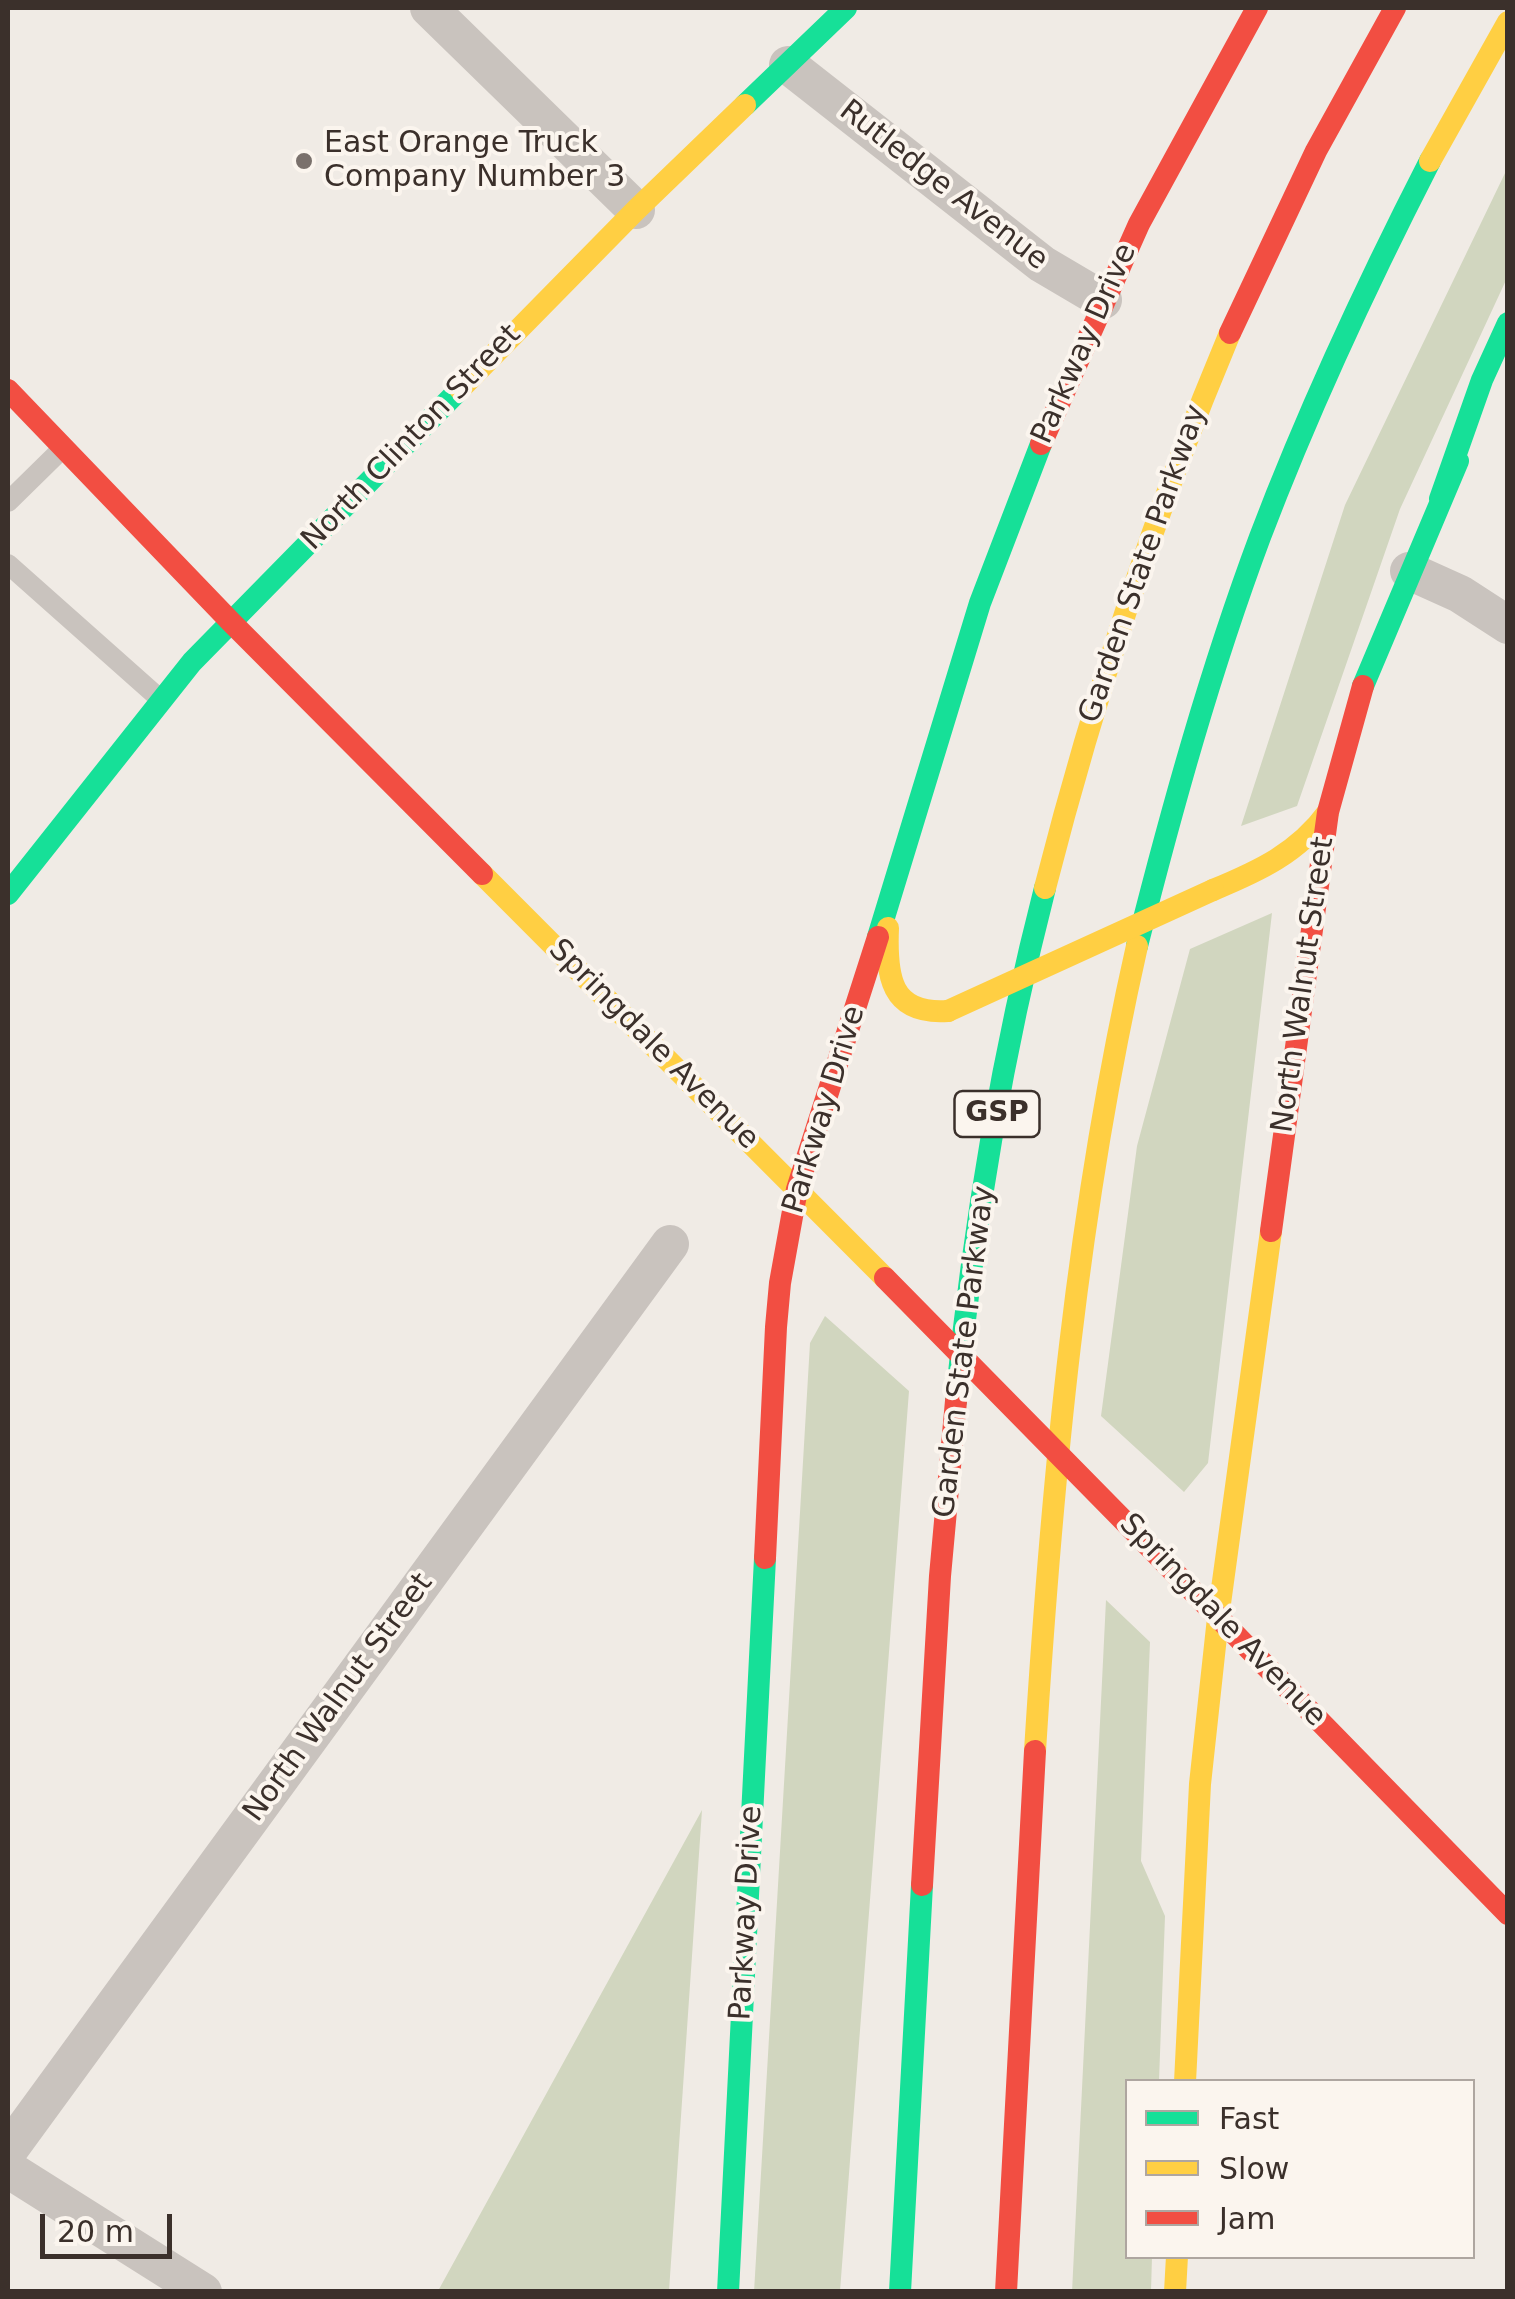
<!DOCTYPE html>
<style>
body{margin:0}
#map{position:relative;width:1515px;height:2299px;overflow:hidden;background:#f0ebe5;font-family:"DejaVu Sans",sans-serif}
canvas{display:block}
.frame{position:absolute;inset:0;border:10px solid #3b302b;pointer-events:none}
.legend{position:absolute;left:1125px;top:2079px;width:350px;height:180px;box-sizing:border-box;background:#fbf5ee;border:2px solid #aea6a0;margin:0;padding:12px 18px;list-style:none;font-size:30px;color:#3b302b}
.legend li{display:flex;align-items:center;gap:20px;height:50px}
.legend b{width:50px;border:2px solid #aea6a0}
.scale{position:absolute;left:40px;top:2214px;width:132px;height:45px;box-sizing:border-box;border:5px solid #3b302b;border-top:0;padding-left:12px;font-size:30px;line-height:35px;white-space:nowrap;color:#3b302b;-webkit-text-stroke:8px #fbf5ee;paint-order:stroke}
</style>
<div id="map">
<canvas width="1515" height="2299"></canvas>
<div class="frame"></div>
<ul class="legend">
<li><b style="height:12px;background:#16e098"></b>Fast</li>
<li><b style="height:12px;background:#ffcf43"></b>Slow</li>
<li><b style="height:12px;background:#f24e42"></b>Jam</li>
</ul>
<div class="scale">20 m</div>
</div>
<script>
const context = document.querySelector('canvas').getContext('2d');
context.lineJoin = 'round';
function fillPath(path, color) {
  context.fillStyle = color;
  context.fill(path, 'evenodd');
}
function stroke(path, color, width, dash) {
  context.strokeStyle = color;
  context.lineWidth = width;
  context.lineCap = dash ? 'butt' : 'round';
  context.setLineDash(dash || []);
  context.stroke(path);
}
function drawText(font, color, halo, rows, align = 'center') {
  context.font = font + ' "DejaVu Sans",sans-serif';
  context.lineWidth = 8;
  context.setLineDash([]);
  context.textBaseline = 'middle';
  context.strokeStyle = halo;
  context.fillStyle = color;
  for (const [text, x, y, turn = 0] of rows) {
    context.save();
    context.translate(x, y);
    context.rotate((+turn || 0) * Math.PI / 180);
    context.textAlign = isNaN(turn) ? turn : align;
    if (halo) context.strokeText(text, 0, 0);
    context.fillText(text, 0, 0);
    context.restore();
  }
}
fillPath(new Path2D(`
 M 1507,169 L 1507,278 L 1400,509 L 1297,806 L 1241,826 L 1345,505 Z
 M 1272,913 L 1208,1463 L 1184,1492 L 1101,1416 L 1137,1146 L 1190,949 Z
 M 825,1316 L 909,1391 L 840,2291 L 754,2292 L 810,1343 Z
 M 1106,1600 L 1150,1642 L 1141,1861 L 1165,1916 L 1159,2081 L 1128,2082 L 1128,2256 L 1152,2257 L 1151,2291 L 1072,2292 Z
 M 702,1810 L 669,2291 L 438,2291 Z`), '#d1d6bf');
stroke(new Path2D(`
 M 8,502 L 63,448
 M 8,564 L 160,699`), '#c9c3be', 20);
stroke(new Path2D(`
 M 429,8 L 636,210
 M 788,65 L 1042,264 L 1103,300
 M 1409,571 L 1460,594 L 1508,625
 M 8,2151 L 670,1244
 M 8,2169 L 203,2292`), '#c9c3be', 38);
stroke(new Path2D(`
 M 745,105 L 846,8
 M 1440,499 L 1482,380 L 1508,323
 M 1363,686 L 1458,461
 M 8,894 L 192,662 L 460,389
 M 878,937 L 980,603 L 1041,444
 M 1137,946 C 1172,808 1210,671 1260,537 C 1309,408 1367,284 1430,161
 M 956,1401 C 973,1229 1002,1055 1045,888
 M 728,2292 L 765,1558
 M 900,2292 L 922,1885`), '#16e098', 22);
stroke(new Path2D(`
 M 1430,161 L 1508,22
 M 460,389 L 636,210 L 745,105
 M 482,874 L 885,1278
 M 1045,888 C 1094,696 1153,516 1230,333
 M 1213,890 C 1259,871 1298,853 1328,812
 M 888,928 C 886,976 890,1015 948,1011
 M 1035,1751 C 1052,1480 1077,1211 1137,946
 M 1185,2082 L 1200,1784 L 1218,1618 L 1271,1231
 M 1175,2292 L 1177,2256`), '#ffcf43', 22);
stroke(new Path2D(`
 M 1230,333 L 1316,151 L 1395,8
 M 8,390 L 231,622 L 482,874
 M 1041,444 L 1139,224 L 1257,8
 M 1271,1231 L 1328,812 L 1363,686
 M 1131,1528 L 1508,1914
 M 765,1558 L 776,1327 L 780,1283 L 797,1189 L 878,937
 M 922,1885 L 940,1576 L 956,1401
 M 1006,2292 L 1035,1751`), '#f24e42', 22);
stroke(new Path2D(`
 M 948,1011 L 1213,890`), '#ffcf43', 22);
stroke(new Path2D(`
 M 885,1278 L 1131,1528`), '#f24e42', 22);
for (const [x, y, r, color] of [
 [304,161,10,"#7a716c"]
]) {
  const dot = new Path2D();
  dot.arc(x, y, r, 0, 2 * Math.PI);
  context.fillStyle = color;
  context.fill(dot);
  stroke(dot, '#fbf5ee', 4);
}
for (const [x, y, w] of [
 [997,1114,85]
]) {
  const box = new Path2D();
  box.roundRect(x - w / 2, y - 23, w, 46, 8);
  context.fillStyle = '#fbf5ee';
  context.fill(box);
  stroke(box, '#3b302b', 2.5);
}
drawText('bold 28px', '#3b302b', null, [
 ["GSP",997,1114]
]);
drawText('30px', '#3b302b', '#fbf5ee', [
 ["East Orange Truck",324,144],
 ["Company Number 3",324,178]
], 'left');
drawText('30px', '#3b302b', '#fbf5ee', [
 ["Rutledge Avenue",943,186,38],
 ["Parkway Drive",1085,344,-66],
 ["North Clinton Street",412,438,-46],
 ["Garden State Parkway",1144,564,-71],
 ["North Walnut Street",1304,985,-82],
 ["Springdale Avenue",653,1045,45],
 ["Parkway Drive",825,1110,-73],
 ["Garden State Parkway",965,1352,-83],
 ["Springdale Avenue",1222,1621,46],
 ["North Walnut Street",339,1698,-54],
 ["Parkway Drive",747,1913,-87]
]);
</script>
